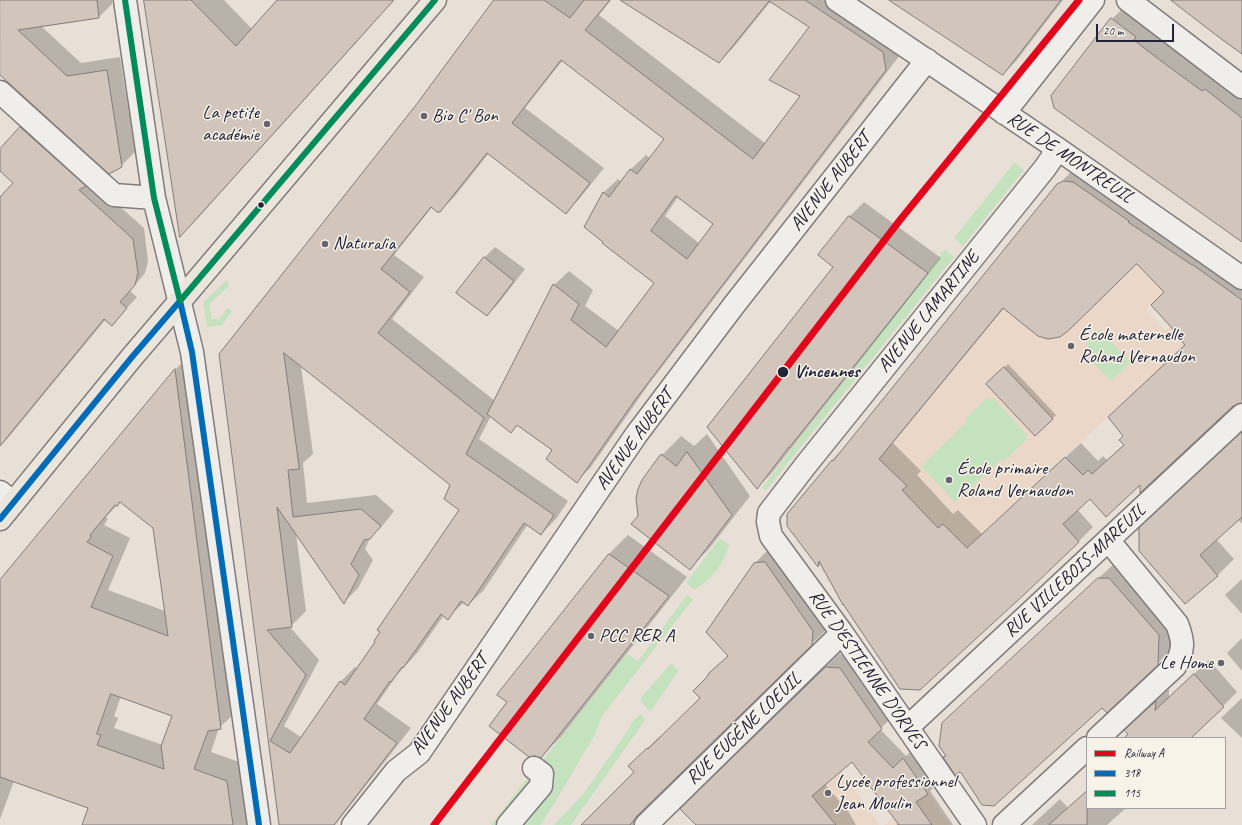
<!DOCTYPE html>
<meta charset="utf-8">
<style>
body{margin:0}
#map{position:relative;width:1242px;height:825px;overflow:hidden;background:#e8dfd6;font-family:Caveat,sans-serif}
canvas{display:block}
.legend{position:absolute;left:1086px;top:737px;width:140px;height:72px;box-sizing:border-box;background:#f7f3e8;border:1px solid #a29fa3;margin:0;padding:5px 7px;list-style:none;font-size:12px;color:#22223b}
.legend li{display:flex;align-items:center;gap:8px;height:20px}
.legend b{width:20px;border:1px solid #a29fa3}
.scale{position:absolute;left:1096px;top:24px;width:78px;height:18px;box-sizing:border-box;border:2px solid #22223b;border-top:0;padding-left:5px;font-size:12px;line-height:14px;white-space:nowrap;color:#22223b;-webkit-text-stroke:3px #f7f3e8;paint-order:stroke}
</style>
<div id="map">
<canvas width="1242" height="825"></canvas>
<ul class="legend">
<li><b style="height:5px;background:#e3051c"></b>Railway A</li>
<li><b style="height:5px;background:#006cb8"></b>318</li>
<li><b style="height:5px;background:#008b5a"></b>115</li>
</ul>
<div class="scale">20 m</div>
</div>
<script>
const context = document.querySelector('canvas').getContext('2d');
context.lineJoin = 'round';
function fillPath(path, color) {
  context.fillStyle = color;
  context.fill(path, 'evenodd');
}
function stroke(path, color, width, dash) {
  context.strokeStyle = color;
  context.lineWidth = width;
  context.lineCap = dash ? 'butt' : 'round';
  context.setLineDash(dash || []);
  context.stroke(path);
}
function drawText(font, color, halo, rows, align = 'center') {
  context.font = font + ' Caveat,sans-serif';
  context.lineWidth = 3;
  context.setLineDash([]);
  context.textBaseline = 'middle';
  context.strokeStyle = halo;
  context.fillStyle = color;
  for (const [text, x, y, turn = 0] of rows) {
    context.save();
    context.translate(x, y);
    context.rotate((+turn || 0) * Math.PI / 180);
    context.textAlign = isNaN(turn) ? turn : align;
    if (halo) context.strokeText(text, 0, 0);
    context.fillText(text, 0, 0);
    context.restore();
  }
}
fillPath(new Path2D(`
 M 1008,246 L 1137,264 L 1165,292 L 1146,310 L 1165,331 L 1171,326 L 1187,344 L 892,617 L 852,615 L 851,616 L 849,613 L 851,612 L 844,603 L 843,605 L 842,603 L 843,602 L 837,592 L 835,593 L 834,591 L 835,590 L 829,581 L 827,582 L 825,580 L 827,578 L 801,545 L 862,484 L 833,461 Z
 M 836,762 L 879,825 L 762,825 Z
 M 928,794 L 949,825 L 884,825 Z`), '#ead7c8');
fillPath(new Path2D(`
 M 1014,163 L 1024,170 L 963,246 L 954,238 Z
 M 945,249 L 954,257 L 766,490 L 762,488 Z
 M 227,280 L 229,286 L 209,304 L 212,319 L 219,319 L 228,308 L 232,311 L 222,325 L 207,327 L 203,302 Z
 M 1099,330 L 1131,362 L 1112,381 L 1093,363 L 1087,342 Z
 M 988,397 L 991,400 L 993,398 L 1027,435 L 1025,436 L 1027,439 L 1004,461 L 1002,459 L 955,502 L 921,466 L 967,422 L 965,419 Z
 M 720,538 L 729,545 C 724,565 711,579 694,590 L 686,583 Z
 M 687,595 L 693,599 L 602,716 L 594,736 L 546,817 L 540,825 L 516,825 L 539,765 L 627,654 L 638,661 Z
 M 671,663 L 678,671 L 650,712 L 640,699 Z
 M 641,714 L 645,720 L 571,825 L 554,825 L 584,793 L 626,733 L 633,721 Z
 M 529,776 L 535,780 L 503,825 L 491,825 Z`), '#c5e2be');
fillPath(new Path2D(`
 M 0,0 L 112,0 L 112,4 L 99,17 L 41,26 L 81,63 L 120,57 L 135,152 L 121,166 L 0,74 Z
 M 145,0 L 224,0 L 252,29 L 279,0 L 343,0 L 372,25 L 197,219 L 181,235 Z
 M 495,0 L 611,0 L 599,15 L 766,144 L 802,96 L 811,27 L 771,1 L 733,48 L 719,62 L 622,0 L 840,0 L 900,55 L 649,384 L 591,467 L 577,481 L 554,450 L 518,425 L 511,431 L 491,416 L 479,439 L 568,501 L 556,519 L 541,534 L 528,524 L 483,591 L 468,605 L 464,602 L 448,618 L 444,615 L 418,652 L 397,675 L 377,704 L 411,728 L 335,825 L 280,825 L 220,354 L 441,74 ZM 563,60 L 665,139 L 650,158 L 646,155 L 631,169 L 622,182 L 618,179 L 603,193 L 604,242 L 656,283 L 619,331 L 585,306 L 593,290 L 569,271 L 554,285 L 495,401 L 392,319 L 424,277 L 394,255 L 432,207 L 440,211 L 455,196 L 489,153 L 566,212 L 580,198 L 604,168 L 525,108 ZM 678,197 L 714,224 L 700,244 L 665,216 ZM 301,366 L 452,484 L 460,509 L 358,669 L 355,667 L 340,682 L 301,737 L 284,726 L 319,660 L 290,627 L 306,611 L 296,533 L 344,602 L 358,588 L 373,560 L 365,549 L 371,536 L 384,524 L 394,511 L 376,495 L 307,503 L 303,463 L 313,454 Z
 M 891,0 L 1063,0 L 1017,60 L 1003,74 Z
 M 1128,3 L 1242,90 L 1242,241 L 1112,19 Z
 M 32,117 L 90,180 L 144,228 L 148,261 L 145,273 L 130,291 L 137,297 L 112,324 L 106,319 L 8,438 L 0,446 L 0,213 L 15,183 L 0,169 L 0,150 Z
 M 1073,170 L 1242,275 L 1242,388 L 1141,482 L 1090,498 L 1077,509 L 1093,527 L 1078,542 L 821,563 L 819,566 L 788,526 L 788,514 L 832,460 L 844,448 L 1058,185 ZM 1137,263 L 1166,292 L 1186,344 L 1124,402 L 1125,444 L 1107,460 L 1103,456 L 1098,461 L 1081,443 L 982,534 L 958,510 L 953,514 L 917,475 L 921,471 L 893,443 L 1004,308 Z
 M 864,202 L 941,258 L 771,474 L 757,488 L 835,267 L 819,255 L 850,216 Z
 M 495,247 L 525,269 L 498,304 L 487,315 L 458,293 L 485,257 Z
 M 192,353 L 238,710 L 219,728 L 211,752 L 245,764 L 252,825 L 83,825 L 90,807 L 14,781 L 0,819 L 0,582 L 175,370 ZM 121,501 L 154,528 L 165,611 L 108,590 L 130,538 L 104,525 L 108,519 L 106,517 ZM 121,696 L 173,716 L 163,745 L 114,728 L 118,718 L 114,716 Z
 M 1008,364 L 1056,415 L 1035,435 L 988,384 Z
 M 707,434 L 750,496 L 709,549 L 690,568 L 639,516 L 662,455 L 681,436 L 694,446 Z
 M 1242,442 L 1242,524 L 1238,519 L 1216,539 L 1234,559 L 1217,576 L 1140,551 Z
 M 628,535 L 687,577 L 560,738 L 541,757 L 508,702 L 499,694 L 609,554 Z
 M 768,550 L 777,550 L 825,618 L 825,631 L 647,805 L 634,820 L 638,825 L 582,825 L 635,772 L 629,766 L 660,736 L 662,737 L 701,698 L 709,674 L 729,655 L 755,563 Z
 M 1117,561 L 1177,617 L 1175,646 L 1157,664 L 1102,706 L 960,770 L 947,755 L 961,706 Z
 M 1242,579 L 1242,614 L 1225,595 Z
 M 1242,638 L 1242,671 L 1227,653 Z
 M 839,654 L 852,656 L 894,715 L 880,729 L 906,756 L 916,747 L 940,781 L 930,791 L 953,825 L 896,825 L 899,822 L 853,761 L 824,783 L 848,811 L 856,825 L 697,825 L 681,809 Z
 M 1209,660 L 1237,692 L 1223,706 L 1179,738 L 1133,738 L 1140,716 L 1169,689 L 1169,697 Z
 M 1242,698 L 1242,738 L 1221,718 Z
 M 1087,791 L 1087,808 L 1126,808 L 1107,825 L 1032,825 L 1060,799 L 1068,808 Z`), '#0003');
const building = new Path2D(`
 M 0,0 L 97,0 L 99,18 L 18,30 L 67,76 L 107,70 L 122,167 L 109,174 L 0,75 Z
 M 144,0 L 191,0 L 236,46 L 277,0 L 394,0 L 180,237 Z
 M 494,0 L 544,0 L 570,18 L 584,0 L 610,0 L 585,30 L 753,159 L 800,96 L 769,80 L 809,27 L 769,1 L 719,63 L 620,0 L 805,0 L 883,52 L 886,70 L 635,400 L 577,483 L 546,459 L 552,450 L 517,425 L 511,433 L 487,414 L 553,284 L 579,304 L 571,320 L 606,347 L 654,283 L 602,243 L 603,242 L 584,227 L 603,192 L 609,197 L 630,169 L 637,174 L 664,139 L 561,60 L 512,123 L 590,183 L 566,214 L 487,153 L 440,212 L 437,212 L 431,207 L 381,269 L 410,292 L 378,333 L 484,418 L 466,454 L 554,515 L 541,535 L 524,523 L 468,606 L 461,601 L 448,620 L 441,614 L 403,668 L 402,667 L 391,682 L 390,681 L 364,719 L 397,743 L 334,825 L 279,825 L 219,354 L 416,105 ZM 676,196 L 713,224 L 687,259 L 651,231 ZM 284,353 L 450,485 L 444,499 L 459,510 L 377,630 L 380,632 L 374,641 L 375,642 L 345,685 L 340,681 L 290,753 L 270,741 L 306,675 L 267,630 L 292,627 L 277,507 L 344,604 L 359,575 L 351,564 L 364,540 L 370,539 L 381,526 L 361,509 L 293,517 L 288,470 L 299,469 Z
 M 889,0 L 1061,0 L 1003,75 Z
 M 1171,0 L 1242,0 L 1242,54 L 1216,35 Z
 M 1111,18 L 1136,37 L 1134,40 L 1157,58 L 1202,91 L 1205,89 L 1242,118 L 1242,242 L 1054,108 L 1051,96 Z
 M 20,127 L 86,186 L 79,190 L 133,239 L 138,273 L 135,285 L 120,302 L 127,308 L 112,326 L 104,319 L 0,446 L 0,197 L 13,183 L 0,171 L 0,149 Z
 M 1064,181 L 1073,182 L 1129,221 L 1128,222 L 1192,265 L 1193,265 L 1242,300 L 1242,403 L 1233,406 L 1140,493 L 1140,485 L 1106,517 L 1090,499 L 1063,524 L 1079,542 L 1028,591 L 920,690 L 900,689 L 843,604 L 843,605 L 819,561 L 818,567 L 787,526 L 787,514 L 832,460 L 833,461 L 1057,184 ZM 1137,264 L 1164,292 L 1151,305 L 1171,327 L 1185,345 L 1108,417 L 1123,436 L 1119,440 L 1124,445 L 1092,474 L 1088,470 L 1083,475 L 1065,457 L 967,548 L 943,524 L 938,528 L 902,490 L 907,486 L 879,459 L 1003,308 L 1038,336 L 1048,339 L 1060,337 L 1068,331 Z
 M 849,216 L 928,273 L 789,448 L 789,447 L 757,489 L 707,427 L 833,267 L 818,255 Z
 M 484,257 L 514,281 L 487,316 L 456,293 Z
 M 1004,367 L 1053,419 L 1035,436 L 986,384 Z
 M 175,369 L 221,729 L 208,731 L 194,769 L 227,781 L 233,825 L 82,825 L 88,808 L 0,777 L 0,580 ZM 120,502 L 153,528 L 168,636 L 91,607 L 113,556 L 87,542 L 91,537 L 90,535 L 115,505 L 117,506 ZM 111,694 L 172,716 L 161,746 L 164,769 L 97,745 L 101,735 L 97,734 Z
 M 1242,432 L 1242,517 L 1200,555 L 1218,576 L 1185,604 L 1139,551 L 1139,528 Z
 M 687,452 L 732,515 L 690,570 L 631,524 L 638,516 L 636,498 L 638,489 L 642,480 L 649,470 L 661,454 L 676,466 Z
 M 609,554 L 669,596 L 541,758 L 535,756 L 529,757 L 489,726 L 507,702 L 497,695 Z
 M 765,562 L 813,631 L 812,645 L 637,816 L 630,825 L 581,825 L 634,772 L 628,766 L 647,748 L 648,749 L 700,698 L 693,691 L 706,678 L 709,673 L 728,656 L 706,632 L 754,563 Z
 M 1098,578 L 1109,578 L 1159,635 L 1158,665 L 1107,713 L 1102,708 L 994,806 L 982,805 L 962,774 L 960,772 L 955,775 L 943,757 L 946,756 L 939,746 L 942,723 Z
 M 826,667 L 840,668 L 882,729 L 868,742 L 893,768 L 903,758 L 928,794 L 916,802 L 932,825 L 899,825 L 852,762 L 812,796 L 836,825 L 696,825 L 680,809 Z
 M 1194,674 L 1224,707 L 1191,738 L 1124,738 L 1128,734 L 1124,730 L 1156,701 L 1155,710 Z
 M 1087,791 L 1087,825 L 1049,825 Z`);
fillPath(building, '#d2c6bc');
stroke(building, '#807b7c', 1);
const minor = new Path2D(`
 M 125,0 L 154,198 L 192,352 L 259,825
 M 837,0 L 1058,149 L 1242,278
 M 1128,0 L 1242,87
 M 0,92 L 114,195 L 154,198
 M 1004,113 L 1093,0
 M 0,492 L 13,503
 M 908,727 L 1242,415
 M 1098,738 L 1175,666 C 1184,650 1184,642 1177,624 L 1108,540
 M 353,825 L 396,771 L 419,753 L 636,435 L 734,305 L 927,60
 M 508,825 L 541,786 L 542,774 L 534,768
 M 646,825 L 842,633
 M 975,825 L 842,633 L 771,536 L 768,522 L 769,513 L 805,466 L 1045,168 L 1058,149
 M 1004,825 L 1087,748`);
const major = new Path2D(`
 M 0,519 L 132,357 L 180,301 L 435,0`);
stroke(minor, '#807b7c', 25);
stroke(major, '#807b7c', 25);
stroke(minor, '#f0eeea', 22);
stroke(major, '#ebe5dc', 22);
stroke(new Path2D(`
 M 180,301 L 192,352 L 259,825
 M 0,519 L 132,357 L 180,301`), '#006cb8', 6);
stroke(new Path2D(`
 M 125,0 L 154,198 L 180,301
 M 180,301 L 435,0`), '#008b5a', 6);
stroke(new Path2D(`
 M 434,825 L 900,220 L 1079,0`), '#e3051c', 7);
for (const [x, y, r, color] of [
 [424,116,4,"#676471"],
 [267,124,4,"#676471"],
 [261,205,3.5,"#22223b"],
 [325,244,4,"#676471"],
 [1071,346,4,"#676471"],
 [783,372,6,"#22223b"],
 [949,480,4,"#676471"],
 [591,636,4,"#676471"],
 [1221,663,4,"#676471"],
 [828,793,4,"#676471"]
]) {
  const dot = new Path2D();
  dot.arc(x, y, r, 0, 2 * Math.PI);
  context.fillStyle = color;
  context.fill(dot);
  stroke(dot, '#f7f3e8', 1.5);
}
drawText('19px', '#22223b', '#f7f3e8', [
 ["La petite",259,113,"right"],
 ["académie",259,135,"right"],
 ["Bio C' Bon",432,116],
 ["Naturalia",333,244],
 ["École maternelle",1079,335],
 ["Roland Vernaudon",1079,357],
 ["École primaire",957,469],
 ["Roland Vernaudon",957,491],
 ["PCC RER A",599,636],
 ["Le Home",1213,663,"right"],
 ["Lycée professionnel",836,782],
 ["Jean Moulin",836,804]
], 'left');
drawText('19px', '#22223b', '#f7f3e8', [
 ["RUE DE MONTREUIL",1070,158,34],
 ["AVENUE AUBERT",831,182,-52],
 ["AVENUE LAMARTINE",929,312,-51],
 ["AVENUE AUBERT",635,440,-54],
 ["RUE VILLEBOIS-MAREUIL",1075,571,-43],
 ["RUE D'ESTIENNE D'ORVES",867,670,55],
 ["AVENUE AUBERT",450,705,-54],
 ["RUE EUGÈNE LOEUIL",744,729,-44]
]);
drawText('bold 19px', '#22223b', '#f7f3e8', [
 ["Vincennes",794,372]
], 'left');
</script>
